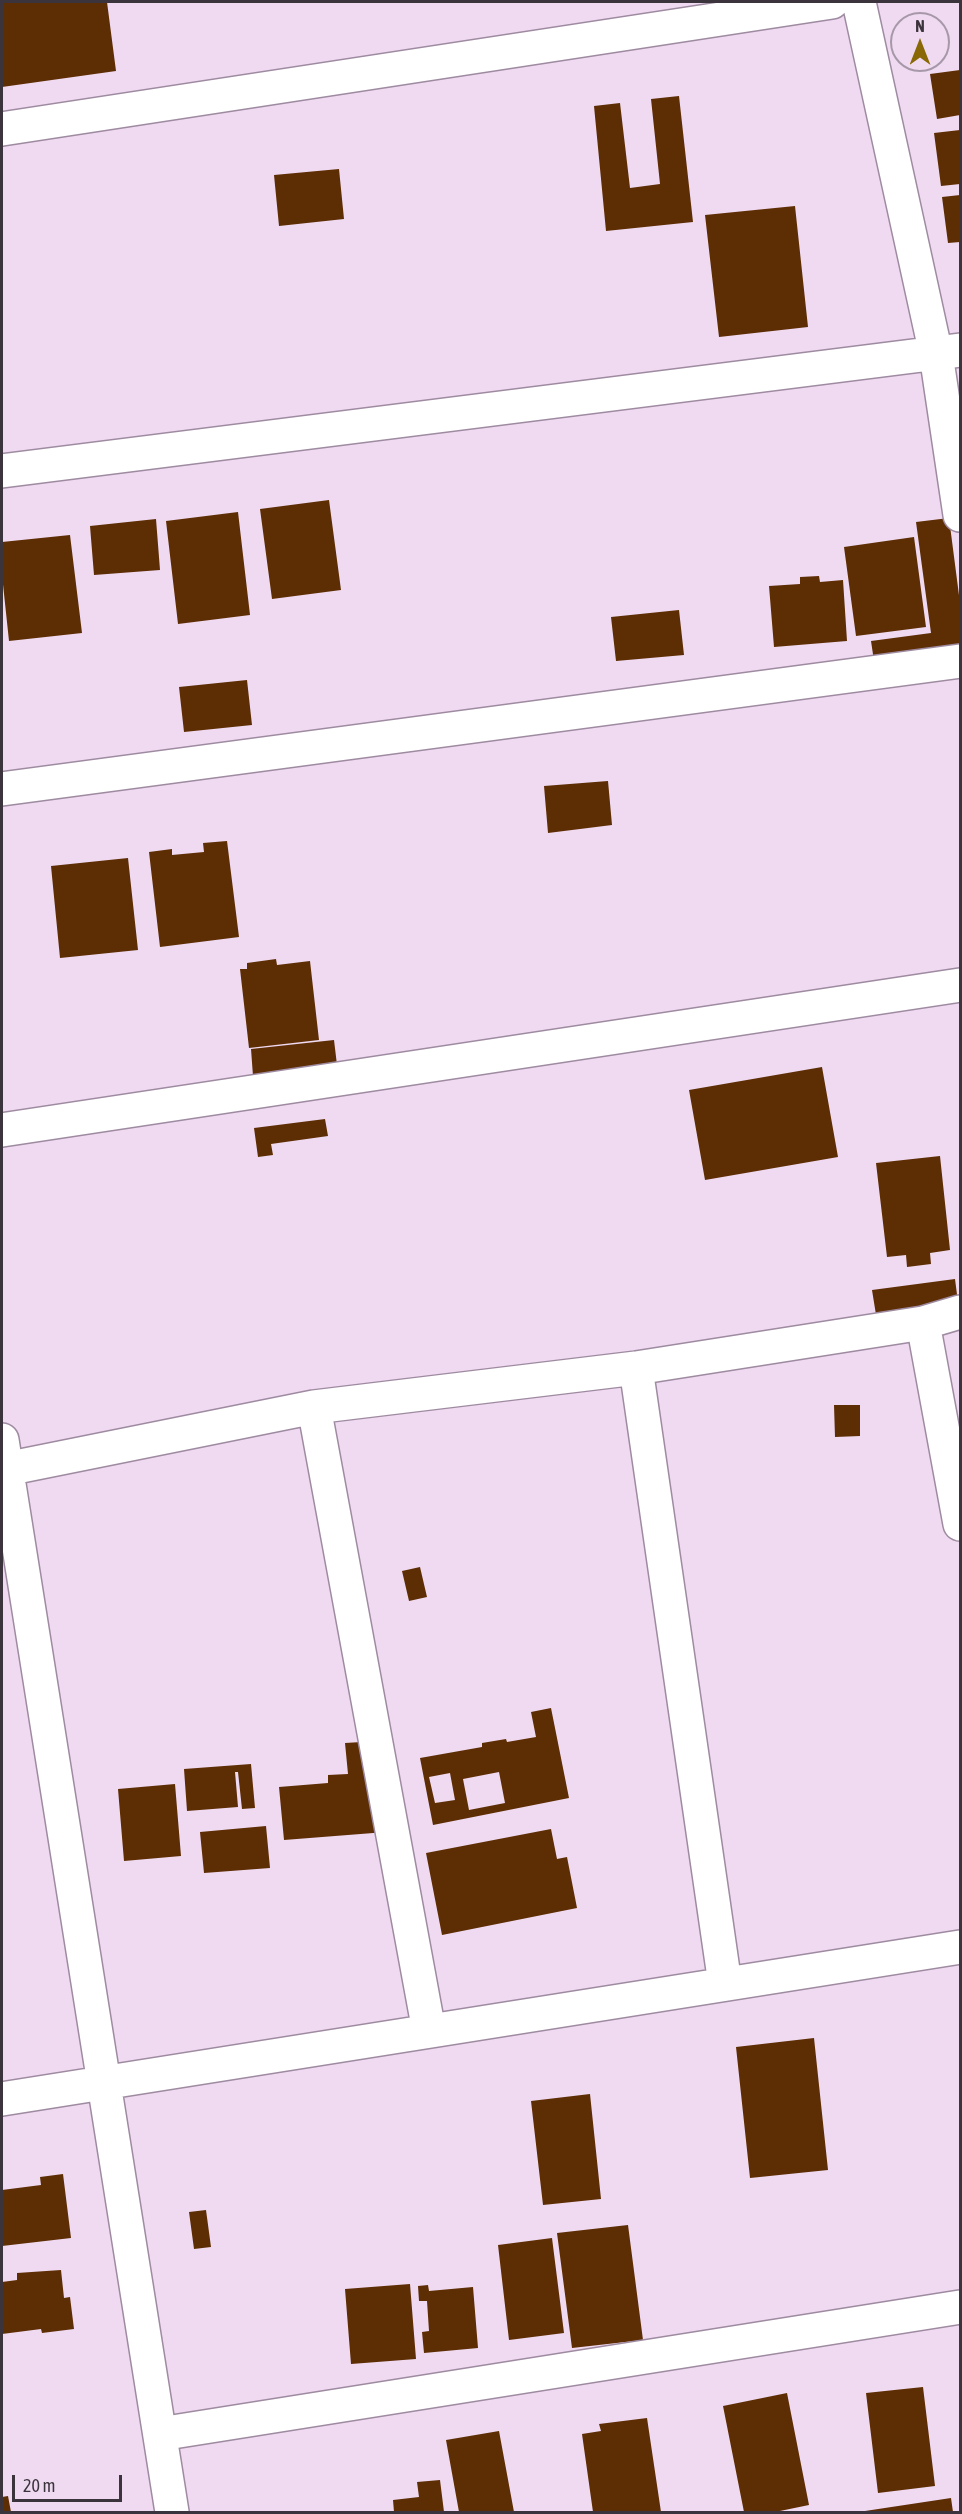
<!DOCTYPE html>
<style>
body{margin:0}
#map{position:relative;width:962px;height:2514px;overflow:hidden;background:#efdaf1;font-family:"Asap Condensed",sans-serif}
canvas{display:block}
.frame{position:absolute;inset:0;border:3px solid #3c343d;pointer-events:none}
.north{position:absolute;left:890px;top:12px;width:60px;height:60px;box-sizing:border-box;background:#efdaf1;border:2px solid #a798a9;border-radius:50%;rotate:0deg;font-size:16px;font-weight:700;line-height:24px;text-align:center;color:#3c343d}
.north::after{content:'';display:block;margin:auto;width:21px;height:27px;background:#896805;clip-path:polygon(50% 0,100% 100%,50% 72%,0 100%)}
.scale{position:absolute;left:12px;top:2475px;width:110px;height:27px;box-sizing:border-box;border:3px solid #3c343d;border-top:0;padding-left:8px;font-size:18px;line-height:21px;white-space:nowrap;color:#3c343d;-webkit-text-stroke:4px #efdaf1;paint-order:stroke}
</style>
<div id="map">
<canvas width="962" height="2514"></canvas>
<div class="frame"></div>
<div class="north">N</div>
<div class="scale">20 m</div>
</div>
<script>
const context = document.querySelector('canvas').getContext('2d');
context.lineJoin = 'round';
function fillPath(path, color) {
  context.fillStyle = color;
  context.fill(path, 'evenodd');
}
function stroke(path, color, width, dash) {
  context.strokeStyle = color;
  context.lineWidth = width;
  context.lineCap = dash ? 'butt' : 'round';
  context.setLineDash(dash || []);
  context.stroke(path);
}
fillPath(new Path2D(`
 M 2,2 L 107,2 L 116,71 L 2,87 Z
 M 960,70 L 960,115 L 937,119 L 930,74 Z
 M 679,96 L 693,222 L 606,231 L 594,106 L 620,103 L 630,188 L 660,184 L 651,99 Z
 M 960,130 L 960,184 L 941,186 L 934,133 Z
 M 339,169 L 344,219 L 279,226 L 274,175 Z
 M 960,195 L 960,242 L 948,243 L 942,197 Z
 M 795,206 L 808,327 L 719,337 L 705,215 Z
 M 329,500 L 341,590 L 272,599 L 260,509 Z
 M 238,512 L 250,615 L 178,624 L 166,521 Z
 M 949,518 L 960,603 L 960,649 L 874,661 L 871,641 L 931,633 L 916,522 Z
 M 156,519 L 160,570 L 94,575 L 90,526 Z
 M 70,535 L 82,633 L 9,641 L 2,575 L 2,542 Z
 M 914,537 L 926,627 L 856,636 L 844,547 Z
 M 819,576 L 820,582 L 843,580 L 847,641 L 774,647 L 769,586 L 800,584 L 800,577 Z
 M 679,610 L 684,655 L 616,661 L 611,617 Z
 M 247,680 L 252,725 L 184,732 L 179,687 Z
 M 608,781 L 612,825 L 548,833 L 544,786 Z
 M 227,841 L 239,937 L 160,947 L 149,852 L 172,849 L 172,855 L 204,852 L 203,843 Z
 M 128,858 L 138,950 L 60,958 L 51,866 Z
 M 276,959 L 277,965 L 310,961 L 319,1040 L 249,1048 L 240,969 L 247,969 L 247,963 Z
 M 334,1040 L 337,1065 L 253,1076 L 251,1049 Z
 M 822,1067 L 838,1157 L 705,1180 L 689,1090 Z
 M 325,1119 L 328,1136 L 271,1144 L 273,1155 L 258,1157 L 254,1128 Z
 M 940,1156 L 950,1250 L 930,1253 L 931,1264 L 907,1267 L 906,1255 L 887,1257 L 876,1163 Z
 M 955,1279 L 959,1310 L 877,1321 L 872,1290 Z
 M 834,1405 L 860,1405 L 860,1436 L 835,1437 Z
 M 420,1567 L 427,1597 L 409,1601 L 402,1571 Z
 M 551,1708 L 569,1798 L 433,1825 L 420,1758 L 482,1747 L 482,1743 L 506,1739 L 507,1742 L 536,1737 L 531,1712 ZM 499,1772 L 505,1803 L 469,1810 L 463,1779 ZM 450,1773 L 455,1800 L 435,1803 L 429,1777 Z
 M 378,1741 L 386,1832 L 284,1840 L 279,1787 L 328,1783 L 328,1775 L 348,1774 L 345,1743 Z
 M 251,1764 L 255,1808 L 242,1809 L 238,1772 L 235,1772 L 238,1807 L 187,1811 L 184,1769 Z
 M 175,1784 L 181,1856 L 124,1861 L 118,1789 Z
 M 266,1826 L 270,1868 L 204,1873 L 200,1832 Z
 M 551,1829 L 557,1859 L 567,1857 L 577,1908 L 442,1935 L 426,1853 Z
 M 814,2038 L 828,2170 L 750,2178 L 736,2047 Z
 M 590,2094 L 601,2199 L 543,2205 L 531,2101 Z
 M 63,2174 L 71,2238 L 2,2246 L 2,2190 L 41,2185 L 40,2177 Z
 M 206,2210 L 211,2247 L 194,2249 L 189,2212 Z
 M 628,2225 L 643,2340 L 572,2348 L 557,2233 Z
 M 552,2238 L 564,2333 L 509,2340 L 498,2245 Z
 M 61,2270 L 64,2298 L 70,2297 L 74,2329 L 42,2333 L 41,2329 L 2,2334 L 2,2282 L 17,2280 L 17,2273 Z
 M 410,2284 L 416,2359 L 351,2364 L 345,2289 Z
 M 428,2285 L 429,2291 L 473,2287 L 478,2348 L 424,2353 L 422,2332 L 429,2331 L 427,2301 L 419,2301 L 418,2286 Z
 M 923,2387 L 935,2486 L 878,2493 L 866,2393 Z
 M 787,2393 L 809,2505 L 775,2512 L 744,2512 L 723,2406 Z
 M 647,2418 L 661,2512 L 593,2512 L 582,2434 L 601,2431 L 599,2424 Z
 M 499,2431 L 514,2512 L 459,2512 L 446,2440 Z
 M 440,2480 L 444,2512 L 394,2512 L 393,2500 L 419,2497 L 417,2482 Z
 M 8,2496 L 11,2512 L 2,2512 L 2,2497 Z
 M 951,2498 L 953,2512 L 865,2512 L 865,2511 Z`), '#5d2d04');
const minor = new Path2D(`
 M 859,2 L 936,354 L 960,515
 M 2,129 L 832,2
 M 2,471 L 960,350
 M 2,789 L 960,661
 M 2,1130 L 960,985
 M 923,1323 L 960,1524
 M 636,1368 L 725,1984
 M 314,1407 L 429,2031
 M 2,1440 L 172,2512
 M 6,1469 L 314,1407 L 636,1368 L 923,1323 L 960,1312
 M 2,2099 L 960,1947
 M 160,2434 L 960,2307`);
stroke(minor, '#9f8ba1', 36);
stroke(minor, '#fff', 33);
</script>
